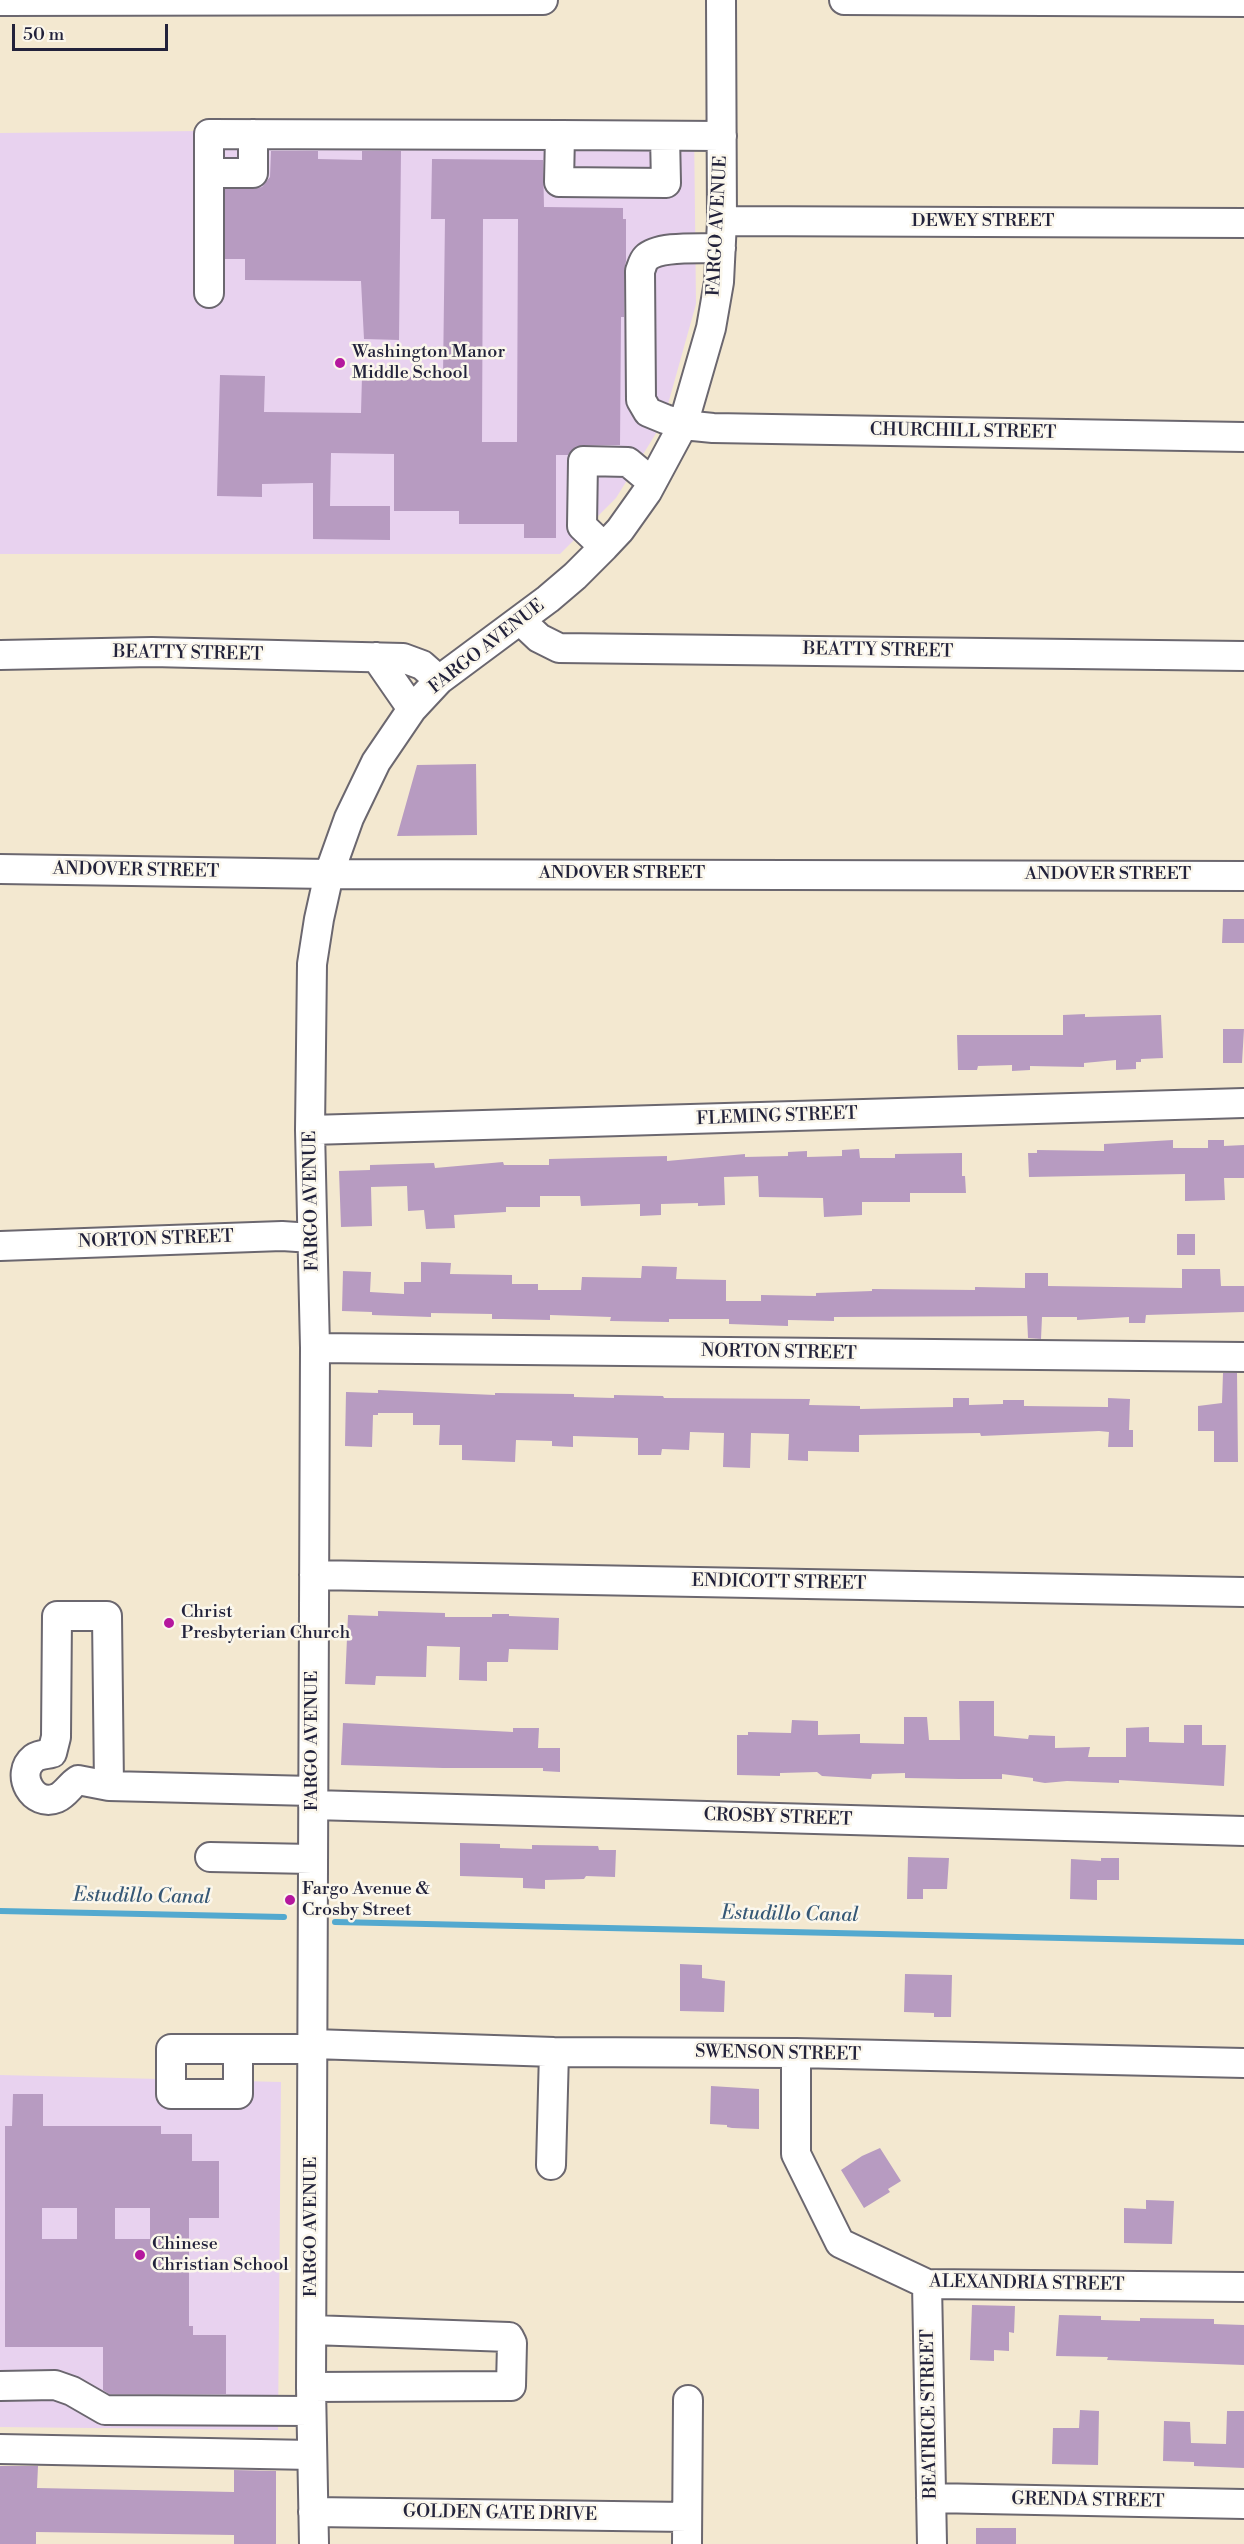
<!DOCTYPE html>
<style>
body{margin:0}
#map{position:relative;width:1244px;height:2544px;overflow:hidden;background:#f3e8d0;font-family:"Libre Bodoni",serif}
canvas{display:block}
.scale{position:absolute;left:12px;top:24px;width:156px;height:27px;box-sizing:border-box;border:3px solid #22223b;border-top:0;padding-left:8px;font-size:18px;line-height:21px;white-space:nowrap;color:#22223b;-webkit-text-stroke:4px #fbf7ec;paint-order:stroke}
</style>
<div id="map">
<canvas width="1244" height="2544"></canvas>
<div class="scale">50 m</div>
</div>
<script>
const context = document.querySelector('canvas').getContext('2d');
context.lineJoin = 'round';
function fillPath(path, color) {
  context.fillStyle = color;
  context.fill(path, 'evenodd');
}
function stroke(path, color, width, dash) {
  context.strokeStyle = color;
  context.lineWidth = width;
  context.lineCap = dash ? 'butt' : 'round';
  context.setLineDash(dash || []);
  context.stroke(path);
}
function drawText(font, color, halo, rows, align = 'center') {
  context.font = font + ' "Libre Bodoni",serif';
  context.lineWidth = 5;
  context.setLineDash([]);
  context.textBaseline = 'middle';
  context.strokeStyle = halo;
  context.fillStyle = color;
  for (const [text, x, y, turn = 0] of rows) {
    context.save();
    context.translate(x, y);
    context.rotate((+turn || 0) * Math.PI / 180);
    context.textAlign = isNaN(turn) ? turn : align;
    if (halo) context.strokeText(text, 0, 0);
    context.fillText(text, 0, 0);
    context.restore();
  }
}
fillPath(new Path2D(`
 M 694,126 L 696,304 L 663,422 L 616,498 L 560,554 L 0,554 L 0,133 Z
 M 0,2075 L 281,2082 L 278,2430 L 0,2427 Z`), '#e8d2ef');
stroke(new Path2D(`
 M 0,1911 L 284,1917
 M 335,1922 L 1244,1942`), '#53a9cf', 6);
fillPath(new Path2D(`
 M 271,151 L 318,151 L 318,159 L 362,160 L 362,151 L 401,151 L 399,340 L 364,339 L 361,281 L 245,280 L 245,259 L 225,259 L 225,189 L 253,189 L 262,187 L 270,177 Z
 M 432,159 L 543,160 L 544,207 L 623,208 L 623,219 L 626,219 L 626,261 L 624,271 L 624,317 L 621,317 L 620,445 L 583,445 L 575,447 L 568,455 L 556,455 L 556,538 L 524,538 L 524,524 L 459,524 L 459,511 L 394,511 L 394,454 L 331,453 L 330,506 L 390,506 L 390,540 L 313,539 L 313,483 L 262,484 L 262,497 L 217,496 L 220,375 L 265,376 L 264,412 L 361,413 L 362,376 L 443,377 L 445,219 L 431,219 ZM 483,219 L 518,219 L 517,442 L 482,442 Z
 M 476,764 L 477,835 L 397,836 L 417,765 Z
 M 1223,919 L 1244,919 L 1244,943 L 1222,943 Z
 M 1085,1014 L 1085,1017 L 1161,1015 L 1163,1058 L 1141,1059 L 1141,1062 L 1136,1062 L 1136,1069 L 1116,1070 L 1116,1060 L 1084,1063 L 1084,1067 L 1030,1066 L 1030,1070 L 1012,1071 L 1012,1065 L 978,1066 L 977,1070 L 958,1070 L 957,1035 L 1063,1035 L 1063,1015 Z
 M 1223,1029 L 1244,1029 L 1242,1063 L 1223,1063 Z
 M 1173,1140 L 1173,1148 L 1208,1148 L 1208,1140 L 1224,1140 L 1224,1146 L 1244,1145 L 1244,1178 L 1224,1178 L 1225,1200 L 1185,1201 L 1185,1174 L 1029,1177 L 1028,1153 L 1037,1153 L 1037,1150 L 1104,1151 L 1104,1144 Z
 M 859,1149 L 860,1158 L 895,1158 L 895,1154 L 962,1153 L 962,1176 L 965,1176 L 966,1193 L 910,1193 L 910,1202 L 862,1202 L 862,1215 L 824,1217 L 823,1198 L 759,1197 L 758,1176 L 724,1177 L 725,1205 L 698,1206 L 698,1203 L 661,1204 L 661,1215 L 640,1216 L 640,1204 L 581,1206 L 580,1196 L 540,1196 L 540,1207 L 506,1207 L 506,1212 L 454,1215 L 455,1228 L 426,1229 L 424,1210 L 408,1211 L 407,1186 L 371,1187 L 372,1226 L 341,1227 L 339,1171 L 370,1170 L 370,1165 L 434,1163 L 435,1168 L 503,1162 L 504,1165 L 549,1165 L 549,1159 L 667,1156 L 667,1161 L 745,1154 L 745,1157 L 788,1156 L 788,1152 L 807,1151 L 807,1157 L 842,1156 L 842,1150 Z
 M 1177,1234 L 1195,1234 L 1195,1255 L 1177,1255 Z
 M 421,1262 L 451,1263 L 450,1274 L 512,1275 L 512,1284 L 538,1284 L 538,1290 L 581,1290 L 582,1277 L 641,1278 L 642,1266 L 677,1267 L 676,1279 L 726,1280 L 726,1301 L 761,1301 L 761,1295 L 816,1296 L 816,1293 L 872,1291 L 872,1289 L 975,1290 L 975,1287 L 1025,1288 L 1025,1273 L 1048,1273 L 1048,1286 L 1182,1288 L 1182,1269 L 1220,1269 L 1221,1286 L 1244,1286 L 1244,1312 L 1146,1315 L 1145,1323 L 1129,1323 L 1129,1317 L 1077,1320 L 1077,1317 L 1042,1317 L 1041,1339 L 1028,1338 L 1027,1316 L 834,1317 L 834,1321 L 788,1320 L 788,1326 L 729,1324 L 729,1319 L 669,1319 L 669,1322 L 610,1321 L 611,1317 L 581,1316 L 550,1315 L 550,1320 L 503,1319 L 492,1319 L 492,1314 L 431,1313 L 431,1317 L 372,1315 L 372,1312 L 342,1311 L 343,1271 L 371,1272 L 370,1292 L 404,1294 L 404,1282 L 421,1282 Z
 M 1223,1373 L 1237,1373 L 1238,1462 L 1214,1462 L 1214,1431 L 1198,1431 L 1198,1406 L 1222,1403 Z
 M 378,1390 L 495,1395 L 495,1393 L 574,1394 L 574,1397 L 614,1398 L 614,1395 L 663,1396 L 664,1398 L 810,1399 L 809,1405 L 860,1406 L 860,1409 L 953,1407 L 953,1398 L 969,1398 L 969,1405 L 1003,1404 L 1003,1400 L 1024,1400 L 1024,1406 L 1108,1407 L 1108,1398 L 1130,1399 L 1129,1430 L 1133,1430 L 1133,1447 L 1108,1447 L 1109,1432 L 1099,1431 L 981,1436 L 980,1433 L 859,1435 L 859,1452 L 808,1451 L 808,1461 L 788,1460 L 789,1434 L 751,1433 L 750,1468 L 723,1467 L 724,1433 L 690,1432 L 689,1450 L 662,1449 L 661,1455 L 638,1455 L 638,1438 L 573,1436 L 573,1447 L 552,1446 L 552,1441 L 516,1440 L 515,1462 L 488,1461 L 462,1460 L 462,1445 L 439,1445 L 440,1425 L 413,1425 L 413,1413 L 378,1413 L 378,1415 L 373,1415 L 372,1447 L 345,1446 L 346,1392 L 378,1393 Z
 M 378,1611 L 445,1613 L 445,1617 L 492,1617 L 492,1614 L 509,1614 L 509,1616 L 559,1618 L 558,1650 L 509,1649 L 508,1662 L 487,1662 L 487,1681 L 459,1680 L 460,1647 L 427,1646 L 426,1677 L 376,1676 L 375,1685 L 345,1684 L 348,1615 L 378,1616 Z
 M 959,1701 L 994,1701 L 994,1736 L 1028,1739 L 1029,1735 L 1055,1736 L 1055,1748 L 1090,1747 L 1088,1757 L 1126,1757 L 1126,1728 L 1149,1727 L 1149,1742 L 1184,1743 L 1184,1725 L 1202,1725 L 1202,1745 L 1226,1745 L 1224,1786 L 1119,1780 L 1119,1783 L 1067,1781 L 1045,1783 L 1033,1781 L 1033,1778 L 1002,1774 L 1002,1779 L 959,1779 L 905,1778 L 905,1773 L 872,1774 L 871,1779 L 822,1776 L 817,1772 L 780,1773 L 780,1776 L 737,1775 L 737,1735 L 748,1735 L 748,1732 L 791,1733 L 792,1720 L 818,1721 L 818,1735 L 860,1734 L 860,1743 L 904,1744 L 904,1717 L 927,1717 L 929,1740 L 960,1740 Z
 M 343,1723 L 513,1732 L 513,1728 L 539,1728 L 538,1748 L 560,1748 L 560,1772 L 543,1771 L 543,1768 L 443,1768 L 341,1765 Z
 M 460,1843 L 500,1844 L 500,1848 L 532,1849 L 532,1845 L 598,1846 L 599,1850 L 616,1850 L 615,1877 L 586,1876 L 584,1879 L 545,1880 L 545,1889 L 523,1888 L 523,1878 L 460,1876 Z
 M 908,1857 L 949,1858 L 947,1889 L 923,1889 L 923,1899 L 907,1899 Z
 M 1101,1858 L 1119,1858 L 1119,1880 L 1097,1880 L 1097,1900 L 1070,1899 L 1071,1859 L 1101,1861 Z
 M 680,1964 L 702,1965 L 702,1978 L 725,1981 L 724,2012 L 680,2011 Z
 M 905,1974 L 952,1975 L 951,2017 L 934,2017 L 934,2013 L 904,2012 Z
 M 711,2086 L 759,2089 L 759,2129 L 732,2128 L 727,2127 L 727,2125 L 710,2124 Z
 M 13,2094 L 43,2094 L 43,2126 L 161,2126 L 161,2134 L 192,2134 L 192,2161 L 219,2161 L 219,2218 L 189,2218 L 189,2326 L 193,2326 L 193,2335 L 226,2335 L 226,2394 L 109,2394 L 103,2390 L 103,2347 L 5,2347 L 5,2126 L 12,2126 ZM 42,2208 L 77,2208 L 77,2239 L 42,2239 ZM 115,2208 L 150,2208 L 150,2239 L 115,2239 Z
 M 880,2148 L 901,2181 L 888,2189 L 890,2192 L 864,2208 L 841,2170 L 862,2156 Z
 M 1146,2200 L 1174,2201 L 1172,2244 L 1124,2243 L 1124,2208 L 1146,2209 Z
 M 972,2305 L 1015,2306 L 1014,2333 L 1009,2332 L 1009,2351 L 994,2350 L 994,2361 L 970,2360 Z
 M 1059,2315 L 1101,2316 L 1101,2320 L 1140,2321 L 1140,2318 L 1214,2319 L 1214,2324 L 1244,2325 L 1244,2365 L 1107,2360 L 1108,2357 L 1056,2356 Z
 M 1080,2410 L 1099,2411 L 1098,2465 L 1052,2464 L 1053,2428 L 1079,2428 Z
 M 1227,2411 L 1244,2411 L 1244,2468 L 1194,2466 L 1194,2462 L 1163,2461 L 1164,2421 L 1190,2422 L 1191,2443 L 1226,2444 Z
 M 0,2466 L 38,2466 L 37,2488 L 234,2492 L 234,2470 L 276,2471 L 276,2544 L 234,2544 L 234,2535 L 36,2532 L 36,2544 L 0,2544 Z
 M 976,2528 L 1016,2528 L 1016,2544 L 976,2544 Z`), '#b79bc1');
const minor = new Path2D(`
 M 844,0 L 1244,2
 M 0,1 L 543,0
 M 665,136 L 666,183 L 559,182 L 560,135 L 722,136
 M 209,173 L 253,173 L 253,134
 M 722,221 L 1244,223
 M 721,248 C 702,249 659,245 646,258 C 643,261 642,266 640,271 L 641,400 L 648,412 L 665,419 L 683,425 L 713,428 L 1244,437
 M 209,293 L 209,134 L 560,135
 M 604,547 L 582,526 L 583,461 L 628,462 L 652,482
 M 521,621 L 539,638 L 559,648 L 1244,656
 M 0,655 L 152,652 L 403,658 L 422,665 L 439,680
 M 376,657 L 412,709
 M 0,869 L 329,874 L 1244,876
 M 310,1130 L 1244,1103
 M 0,1246 L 282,1236 L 312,1238
 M 315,1348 L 1244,1357
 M 314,1575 L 1244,1592
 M 109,1786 L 107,1616 L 57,1616 L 56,1737 L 52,1753 C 46,1754 38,1755 34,1758 C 14,1774 33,1808 57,1798 C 66,1794 70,1785 78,1780 L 109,1786 L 312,1791
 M 313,1805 L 1244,1831
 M 210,1857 L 312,1859
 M 313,2044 L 554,2052 L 796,2053 L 1244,2063
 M 238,2049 L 238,2094 L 171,2094 L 171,2049 L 313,2049
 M 796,2053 L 796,2154 L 840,2243 L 927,2284 L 1244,2287
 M 551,2165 L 554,2052
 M 927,2284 L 932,2544
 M 0,2386 L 55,2385 L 72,2391 L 105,2410 L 311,2411
 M 311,2387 L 511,2386 L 512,2343 L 509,2337 L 312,2330
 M 0,2449 L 312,2455
 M 931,2498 L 1244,2504
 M 313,2512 L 687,2517
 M 314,2544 L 311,2387 L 315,1348 L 310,1130 L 312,964 L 319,919 L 329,874 L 349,818 L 376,762 L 412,709 L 439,680 L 548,599 L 575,576 L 604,547 L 620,530 L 647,492 L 683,425 L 711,328 L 719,282 L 722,221 L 721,0
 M 687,2544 L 688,2400`);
stroke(minor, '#6b676f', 32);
stroke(minor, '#fff', 28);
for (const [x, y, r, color] of [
 [340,363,6,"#b5179e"],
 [169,1623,6,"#b5179e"],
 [290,1900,6,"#b5179e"],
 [140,2255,6,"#b5179e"]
]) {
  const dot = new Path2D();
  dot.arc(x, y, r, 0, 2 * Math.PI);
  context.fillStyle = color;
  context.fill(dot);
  stroke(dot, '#fbf7ec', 2);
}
drawText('18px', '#22223b', '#fbf7ec', [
 ["DEWEY STREET",983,222],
 ["FARGO AVENUE",718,226,-87],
 ["CHURCHILL STREET",963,432,1],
 ["FARGO AVENUE",487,647,-38],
 ["BEATTY STREET",878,651,1],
 ["BEATTY STREET",188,654,1],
 ["ANDOVER STREET",136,871,1],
 ["ANDOVER STREET",622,874],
 ["ANDOVER STREET",1108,875],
 ["FLEMING STREET",777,1117,-2],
 ["FARGO AVENUE",312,1201,-91],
 ["NORTON STREET",156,1240,-2],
 ["NORTON STREET",779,1353,1],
 ["ENDICOTT STREET",779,1583,1],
 ["FARGO AVENUE",313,1741,-90],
 ["CROSBY STREET",778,1818,2],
 ["SWENSON STREET",778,2054,1],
 ["FARGO AVENUE",312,2227,-90],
 ["ALEXANDRIA STREET",1027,2284,1],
 ["BEATRICE STREET",930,2414,-91],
 ["GRENDA STREET",1088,2501,1],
 ["GOLDEN GATE DRIVE",500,2514,1]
]);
drawText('18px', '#22223b', '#fbf7ec', [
 ["Washington Manor",352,353],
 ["Middle School",352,374],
 ["Christ",181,1613],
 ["Presbyterian Church",181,1634],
 ["Fargo Avenue &",302,1890],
 ["Crosby Street",302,1911],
 ["Chinese",152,2245],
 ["Christian School",152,2266]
], 'left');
drawText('italic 20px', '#365876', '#fbf7ec', [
 ["Estudillo Canal",142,1897,1],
 ["Estudillo Canal",790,1915,1]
]);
</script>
